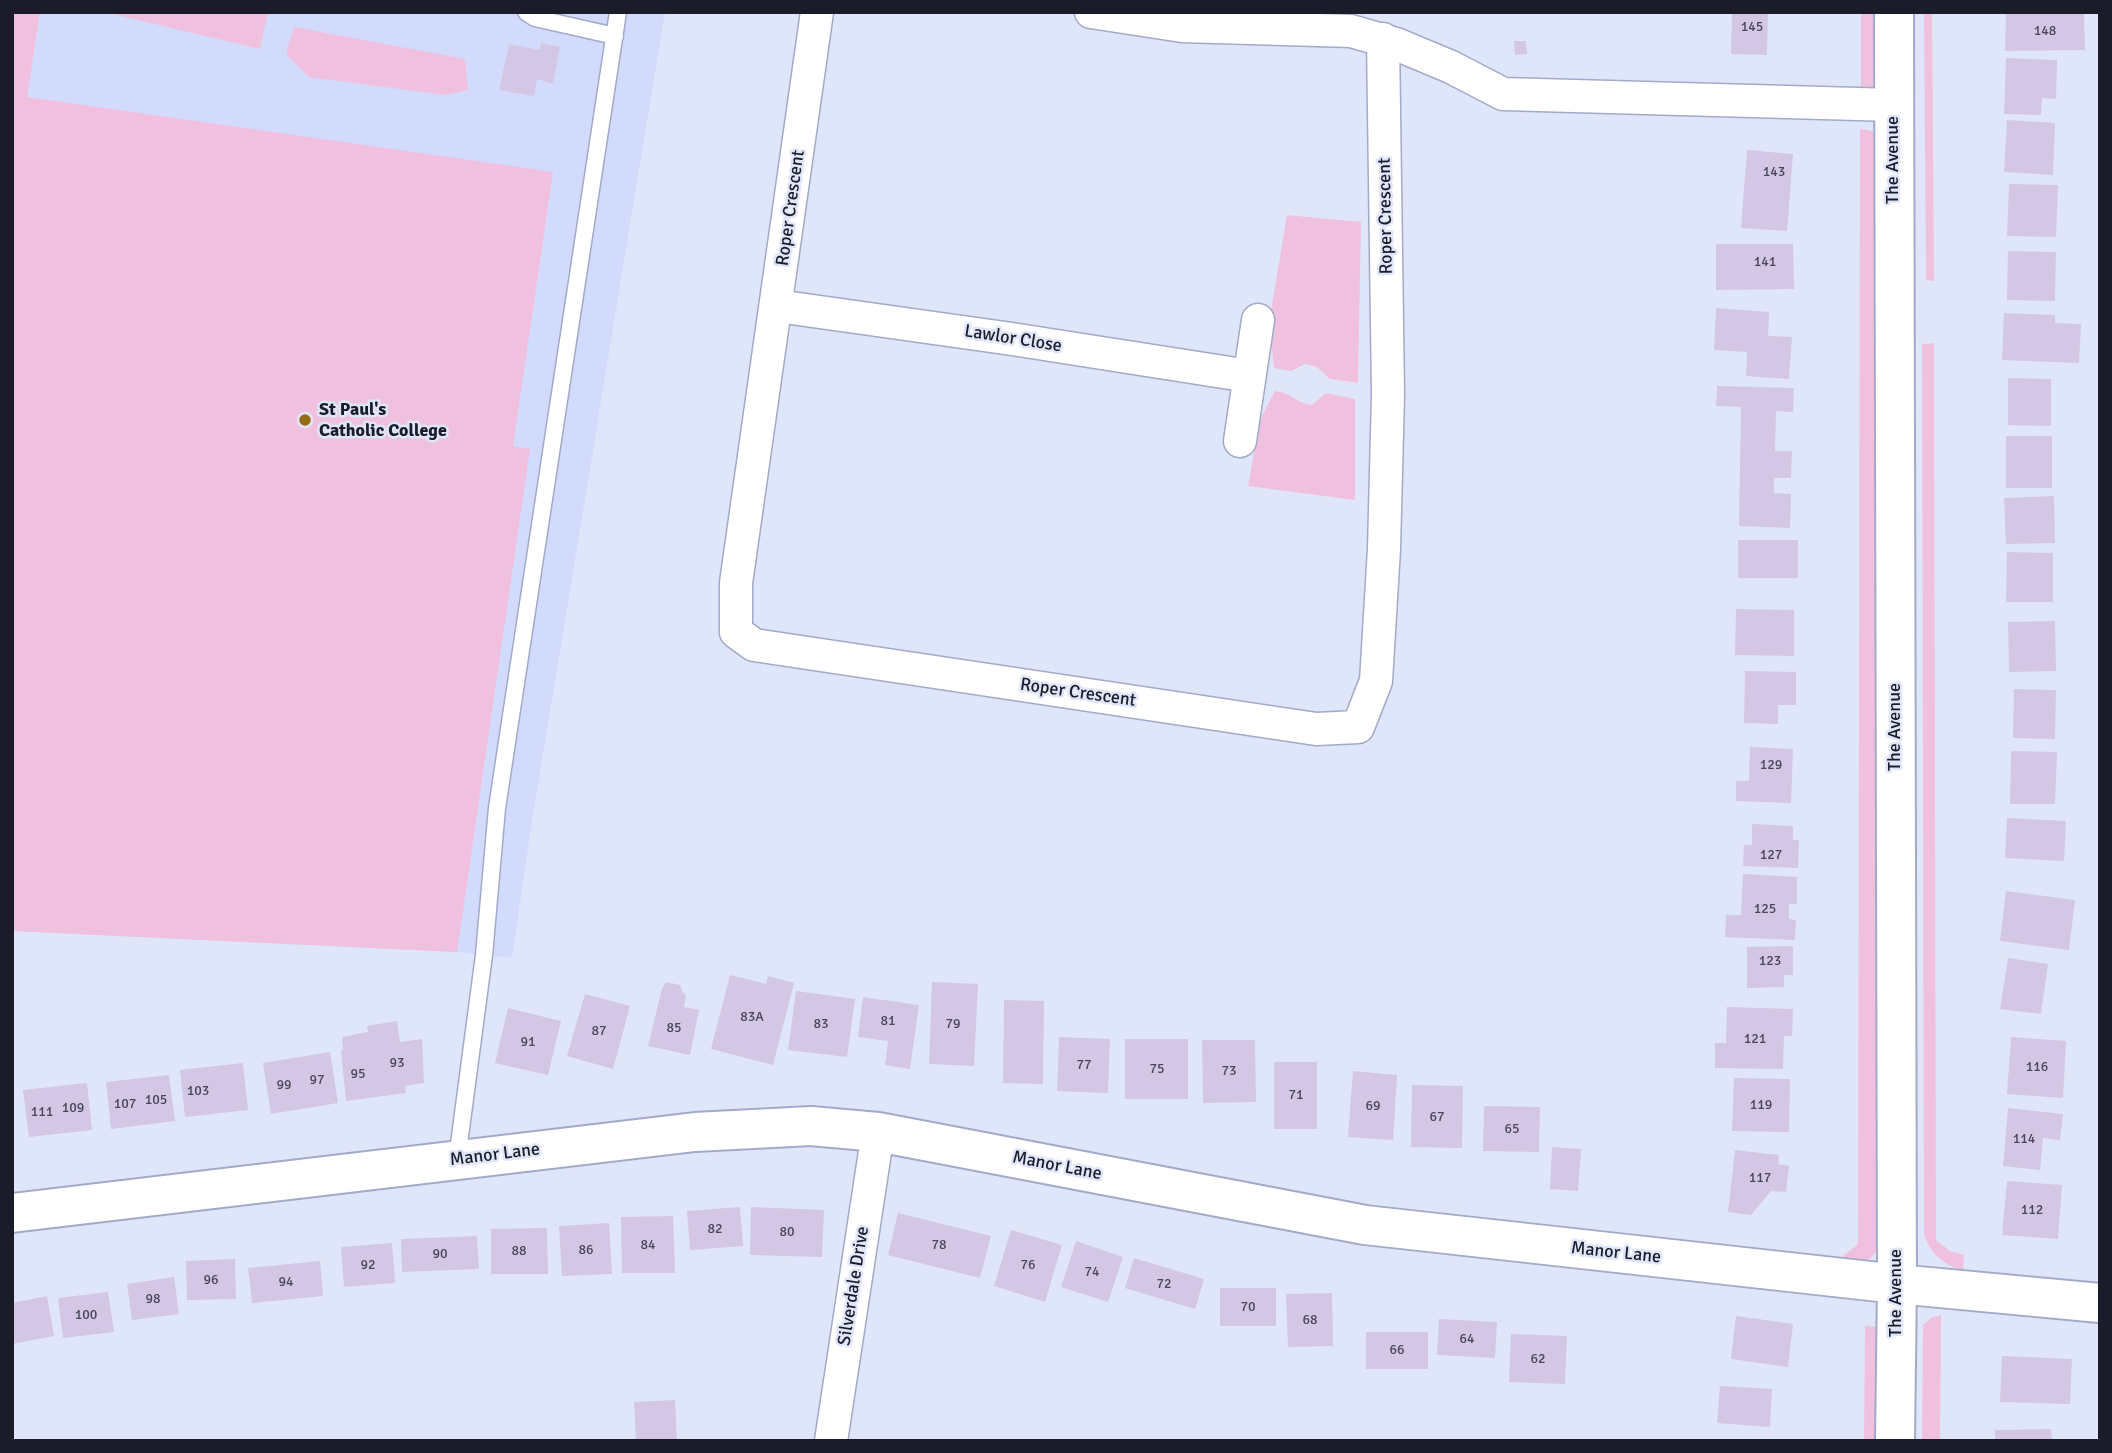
<!DOCTYPE html>
<style>
body{margin:0}
#map{position:relative;width:2112px;height:1453px;overflow:hidden;background:#e0e6f9;font-family:Signika,sans-serif}
canvas{display:block}
.frame{position:absolute;inset:0;border:14px solid #1a1d29;pointer-events:none}
</style>
<div id="map">
<canvas width="2112" height="1453"></canvas>
<div class="frame"></div>
</div>
<script>
const context = document.querySelector('canvas').getContext('2d');
context.lineJoin = 'round';
function fillPath(path, color) {
  context.fillStyle = color;
  context.fill(path, 'evenodd');
}
function stroke(path, color, width, dash) {
  context.strokeStyle = color;
  context.lineWidth = width;
  context.lineCap = dash ? 'butt' : 'round';
  context.setLineDash(dash || []);
  context.stroke(path);
}
function drawText(font, color, halo, rows, align = 'center') {
  context.font = font + ' Signika,sans-serif';
  context.lineWidth = 5;
  context.setLineDash([]);
  context.textBaseline = 'middle';
  context.strokeStyle = halo;
  context.fillStyle = color;
  for (const [text, x, y, turn = 0] of rows) {
    context.save();
    context.translate(x, y);
    context.rotate((+turn || 0) * Math.PI / 180);
    context.textAlign = isNaN(turn) ? turn : align;
    if (halo) context.strokeText(text, 0, 0);
    context.fillText(text, 0, 0);
    context.restore();
  }
}
fillPath(new Path2D(`
 M 12,12 L 665,12 L 531,828 L 512,958 L 457,952 L 12,931 Z`), '#d2dbfb');
fillPath(new Path2D(`
 M 12,12 L 40,12 L 27,97 L 553,172 L 513,446 L 530,449 L 457,952 L 12,931 Z
 M 104,12 L 268,12 L 260,49 Z
 M 1861,12 L 1879,12 L 1879,88 L 1861,88 Z
 M 1924,12 L 1932,12 L 1934,281 L 1926,280 Z
 M 294,27 L 465,59 L 468,90 L 445,95 L 309,77 L 286,54 Z
 M 1860,129 L 1879,132 L 1880,1247 L 1868,1261 L 1838,1260 L 1858,1244 Z
 M 1287,215 L 1361,222 L 1358,383 L 1330,379 L 1317,367 L 1305,364 L 1291,371 L 1274,368 L 1269,323 Z
 M 1934,343 L 1936,1240 L 1950,1251 L 1964,1255 L 1963,1271 C 1943,1264 1929,1253 1924,1233 L 1922,344 Z
 M 1275,391 C 1293,393 1295,403 1312,405 L 1326,393 L 1355,399 L 1355,500 L 1248,486 L 1260,420 Z
 M 1941,1315 L 1940,1441 L 1922,1441 L 1923,1325 L 1931,1318 Z
 M 1865,1326 L 1879,1327 L 1878,1441 L 1864,1441 Z`), '#f0c1df');
fillPath(new Path2D(`
 M 1732,12 L 1768,12 L 1767,55 L 1731,54 Z
 M 2006,12 L 2084,12 L 2085,50 L 2005,51 Z
 M 1514,41 L 1526,41 L 1527,54 L 1515,55 Z
 M 541,43 L 560,47 L 553,84 L 537,79 L 534,96 L 499,90 L 509,44 L 540,50 Z
 M 2006,58 L 2057,60 L 2056,99 L 2042,98 L 2041,115 L 2004,114 Z
 M 2007,120 L 2055,123 L 2053,175 L 2004,172 Z
 M 1747,150 L 1793,154 L 1787,231 L 1741,228 Z
 M 2009,184 L 2058,185 L 2056,237 L 2007,236 Z
 M 1716,244 L 1793,244 L 1794,289 L 1716,290 Z
 M 2008,251 L 2056,252 L 2055,301 L 2007,300 Z
 M 1716,308 L 1769,312 L 1768,336 L 1792,337 L 1789,379 L 1746,376 L 1747,352 L 1714,350 Z
 M 2004,313 L 2055,315 L 2055,323 L 2081,324 L 2079,363 L 2002,360 Z
 M 2008,378 L 2051,379 L 2051,426 L 2008,425 Z
 M 1717,386 L 1794,388 L 1793,412 L 1776,411 L 1775,451 L 1792,451 L 1791,478 L 1774,478 L 1774,493 L 1791,494 L 1790,528 L 1739,526 L 1741,407 L 1716,406 Z
 M 2006,436 L 2052,436 L 2052,488 L 2006,488 Z
 M 2054,496 L 2055,543 L 2006,544 L 2004,498 Z
 M 1738,540 L 1798,540 L 1798,578 L 1738,578 Z
 M 2007,552 L 2053,553 L 2053,602 L 2006,602 Z
 M 1736,609 L 1794,610 L 1794,656 L 1735,655 Z
 M 2055,621 L 2056,671 L 2009,672 L 2008,622 Z
 M 1745,671 L 1796,672 L 1796,705 L 1778,705 L 1778,724 L 1744,723 Z
 M 2014,689 L 2056,690 L 2055,739 L 2013,738 Z
 M 1750,747 L 1793,749 L 1791,803 L 1736,801 L 1736,781 L 1749,781 Z
 M 2011,751 L 2057,752 L 2055,804 L 2010,804 Z
 M 2007,818 L 2066,821 L 2064,861 L 2005,858 Z
 M 1752,824 L 1793,826 L 1793,840 L 1799,840 L 1798,868 L 1743,866 L 1744,845 L 1752,845 Z
 M 1743,874 L 1797,877 L 1797,904 L 1789,904 L 1789,919 L 1796,920 L 1795,940 L 1725,937 L 1726,915 L 1741,915 Z
 M 2006,891 L 2075,900 L 2069,950 L 2000,941 Z
 M 1793,946 L 1793,975 L 1784,975 L 1784,987 L 1747,988 L 1747,947 Z
 M 2008,958 L 2048,964 L 2041,1014 L 2000,1009 Z
 M 730,975 L 766,984 L 768,976 L 794,983 L 773,1065 L 711,1049 Z
 M 666,982 L 680,985 L 683,993 L 686,995 L 684,1007 L 699,1010 L 690,1055 L 648,1046 L 662,989 Z
 M 932,982 L 978,984 L 974,1066 L 929,1064 Z
 M 796,991 L 855,999 L 847,1057 L 788,1050 Z
 M 585,994 L 630,1006 L 613,1069 L 567,1056 Z
 M 863,997 L 919,1005 L 910,1069 L 885,1065 L 888,1041 L 858,1037 Z
 M 1004,1000 L 1044,1001 L 1043,1084 L 1003,1083 Z
 M 1727,1007 L 1793,1009 L 1792,1036 L 1784,1036 L 1783,1069 L 1715,1068 L 1715,1043 L 1726,1043 Z
 M 508,1008 L 561,1021 L 548,1075 L 495,1063 Z
 M 397,1021 L 400,1042 L 422,1039 L 424,1083 L 405,1086 L 406,1093 L 346,1101 L 341,1050 L 343,1049 L 342,1037 L 368,1032 L 367,1026 Z
 M 1059,1037 L 1110,1039 L 1108,1093 L 1057,1091 Z
 M 2011,1037 L 2066,1041 L 2063,1098 L 2007,1094 Z
 M 1125,1039 L 1188,1039 L 1188,1099 L 1125,1099 Z
 M 1202,1040 L 1255,1040 L 1256,1102 L 1203,1103 Z
 M 330,1052 L 338,1103 L 271,1114 L 263,1063 Z
 M 1274,1062 L 1317,1062 L 1317,1129 L 1274,1129 Z
 M 243,1063 L 248,1110 L 185,1117 L 180,1070 Z
 M 1353,1071 L 1397,1075 L 1393,1140 L 1348,1137 Z
 M 169,1075 L 175,1121 L 111,1129 L 106,1082 Z
 M 1734,1078 L 1790,1079 L 1789,1132 L 1732,1131 Z
 M 87,1083 L 92,1130 L 29,1137 L 23,1090 Z
 M 1412,1085 L 1463,1086 L 1462,1148 L 1411,1147 Z
 M 1484,1106 L 1540,1107 L 1539,1152 L 1483,1151 Z
 M 2008,1108 L 2063,1114 L 2060,1140 L 2043,1138 L 2040,1170 L 2003,1166 Z
 M 1552,1147 L 1581,1149 L 1578,1191 L 1550,1189 Z
 M 1735,1150 L 1779,1155 L 1778,1164 L 1789,1166 L 1786,1192 L 1771,1191 L 1751,1215 L 1728,1212 Z
 M 2007,1181 L 2062,1185 L 2058,1239 L 2002,1235 Z
 M 740,1207 L 743,1246 L 690,1250 L 687,1211 Z
 M 751,1207 L 824,1210 L 822,1257 L 750,1255 Z
 M 898,1213 L 991,1236 L 980,1278 L 888,1255 Z
 M 673,1216 L 675,1273 L 622,1273 L 621,1217 Z
 M 609,1223 L 612,1274 L 562,1276 L 559,1226 Z
 M 547,1228 L 548,1274 L 491,1274 L 491,1229 Z
 M 1011,1230 L 1062,1245 L 1045,1302 L 994,1286 Z
 M 477,1236 L 479,1269 L 402,1272 L 401,1239 Z
 M 1076,1241 L 1123,1257 L 1108,1302 L 1061,1287 Z
 M 392,1243 L 395,1283 L 344,1287 L 341,1247 Z
 M 1134,1258 L 1204,1279 L 1195,1309 L 1125,1288 Z
 M 235,1259 L 236,1299 L 187,1300 L 186,1261 Z
 M 320,1261 L 323,1296 L 252,1303 L 248,1268 Z
 M 174,1277 L 179,1314 L 132,1320 L 127,1284 Z
 M 1220,1288 L 1276,1288 L 1276,1326 L 1220,1326 Z
 M 108,1292 L 114,1332 L 63,1338 L 58,1298 Z
 M 1332,1293 L 1333,1346 L 1288,1347 L 1286,1294 Z
 M 47,1296 L 54,1336 L 12,1344 L 12,1303 Z
 M 1736,1316 L 1793,1324 L 1788,1367 L 1731,1359 Z
 M 1439,1319 L 1497,1322 L 1495,1358 L 1437,1355 Z
 M 1366,1332 L 1428,1332 L 1428,1369 L 1366,1369 Z
 M 1511,1334 L 1567,1336 L 1565,1384 L 1509,1382 Z
 M 2002,1356 L 2072,1359 L 2070,1404 L 2000,1402 Z
 M 1720,1386 L 1772,1389 L 1770,1427 L 1717,1423 Z
 M 675,1400 L 677,1441 L 636,1441 L 634,1402 Z
 M 2051,1429 L 2052,1441 L 1995,1441 L 1995,1430 Z`), '#d4c6e5');
const service = new Path2D(`
 M 526,12 L 535,18 L 615,36
 M 457,1159 L 484,955 L 497,808 L 618,12`);
const minor = new Path2D(`
 M 817,12 L 736,583 L 736,632 L 754,645 L 1316,729 L 1358,727 L 1376,681 L 1384,549 L 1388,395 L 1383,39
 M 1091,12 L 1182,26 L 1351,31 L 1396,44 L 1451,67 L 1503,94 L 1893,105
 M 777,306 L 1012,339 L 1249,376
 M 1240,441 L 1258,320
 M 831,1441 L 878,1132`);
const tertiary = new Path2D(`
 M 1894,12 L 1897,1284 L 1895,1441
 M 12,1213 L 695,1132 L 811,1126 L 878,1132 L 1365,1225 L 1897,1284 L 2100,1303`);
stroke(service, '#a2aac9', 19);
stroke(minor, '#a2aac9', 35);
stroke(tertiary, '#a2aac9', 42);
stroke(service, '#fff', 16);
stroke(minor, '#fff', 32);
stroke(tertiary, '#fff', 38);
for (const [x, y, r, color] of [
 [305,420,7,"#946c16"]
]) {
  const dot = new Path2D();
  dot.arc(x, y, r, 0, 2 * Math.PI);
  context.fillStyle = color;
  context.fill(dot);
  stroke(dot, '#e0e6f9', 2.5);
}
drawText('14px', '#484758', null, [
 ["145",1752,27],
 ["148",2045,31],
 ["143",1774,172],
 ["141",1765,262],
 ["129",1771,765],
 ["127",1771,855],
 ["125",1765,909],
 ["123",1770,961],
 ["83A",752,1017],
 ["81",888,1021],
 ["83",821,1024],
 ["79",953,1024],
 ["85",674,1028],
 ["87",599,1031],
 ["121",1755,1039],
 ["91",528,1042],
 ["93",397,1063],
 ["77",1084,1065],
 ["116",2037,1067],
 ["75",1157,1069],
 ["73",1229,1071],
 ["95",358,1074],
 ["97",317,1080],
 ["99",284,1085],
 ["103",198,1091],
 ["71",1296,1095],
 ["105",156,1100],
 ["107",125,1104],
 ["119",1761,1105],
 ["69",1373,1106],
 ["109",73,1108],
 ["111",42,1112],
 ["67",1437,1117],
 ["65",1512,1129],
 ["114",2024,1139],
 ["117",1760,1178],
 ["112",2032,1210],
 ["82",715,1229],
 ["80",787,1232],
 ["84",648,1245],
 ["78",939,1245],
 ["86",586,1250],
 ["88",519,1251],
 ["90",440,1254],
 ["92",368,1265],
 ["76",1028,1265],
 ["74",1092,1272],
 ["96",211,1280],
 ["94",286,1282],
 ["72",1164,1284],
 ["98",153,1299],
 ["70",1248,1307],
 ["100",86,1315],
 ["68",1310,1320],
 ["64",1467,1339],
 ["66",1397,1350],
 ["62",1538,1359]
]);
drawText('18px', '#1a1d29', '#e0e6f9', [
 ["The Avenue",1893,160,-90],
 ["Roper Crescent",791,208,-82],
 ["Roper Crescent",1386,216,-91],
 ["Lawlor Close",1013,339,9],
 ["Roper Crescent",1078,693,8],
 ["The Avenue",1895,727,-90],
 ["Manor Lane",495,1155,-7],
 ["Manor Lane",1057,1166,11],
 ["Manor Lane",1616,1253,6],
 ["Silverdale Drive",854,1286,-81],
 ["The Avenue",1896,1293,-90]
]);
drawText('bold 18px', '#1a1d29', '#e0e6f9', [
 ["St Paul's",319,410],
 ["Catholic College",319,431]
], 'left');
</script>
